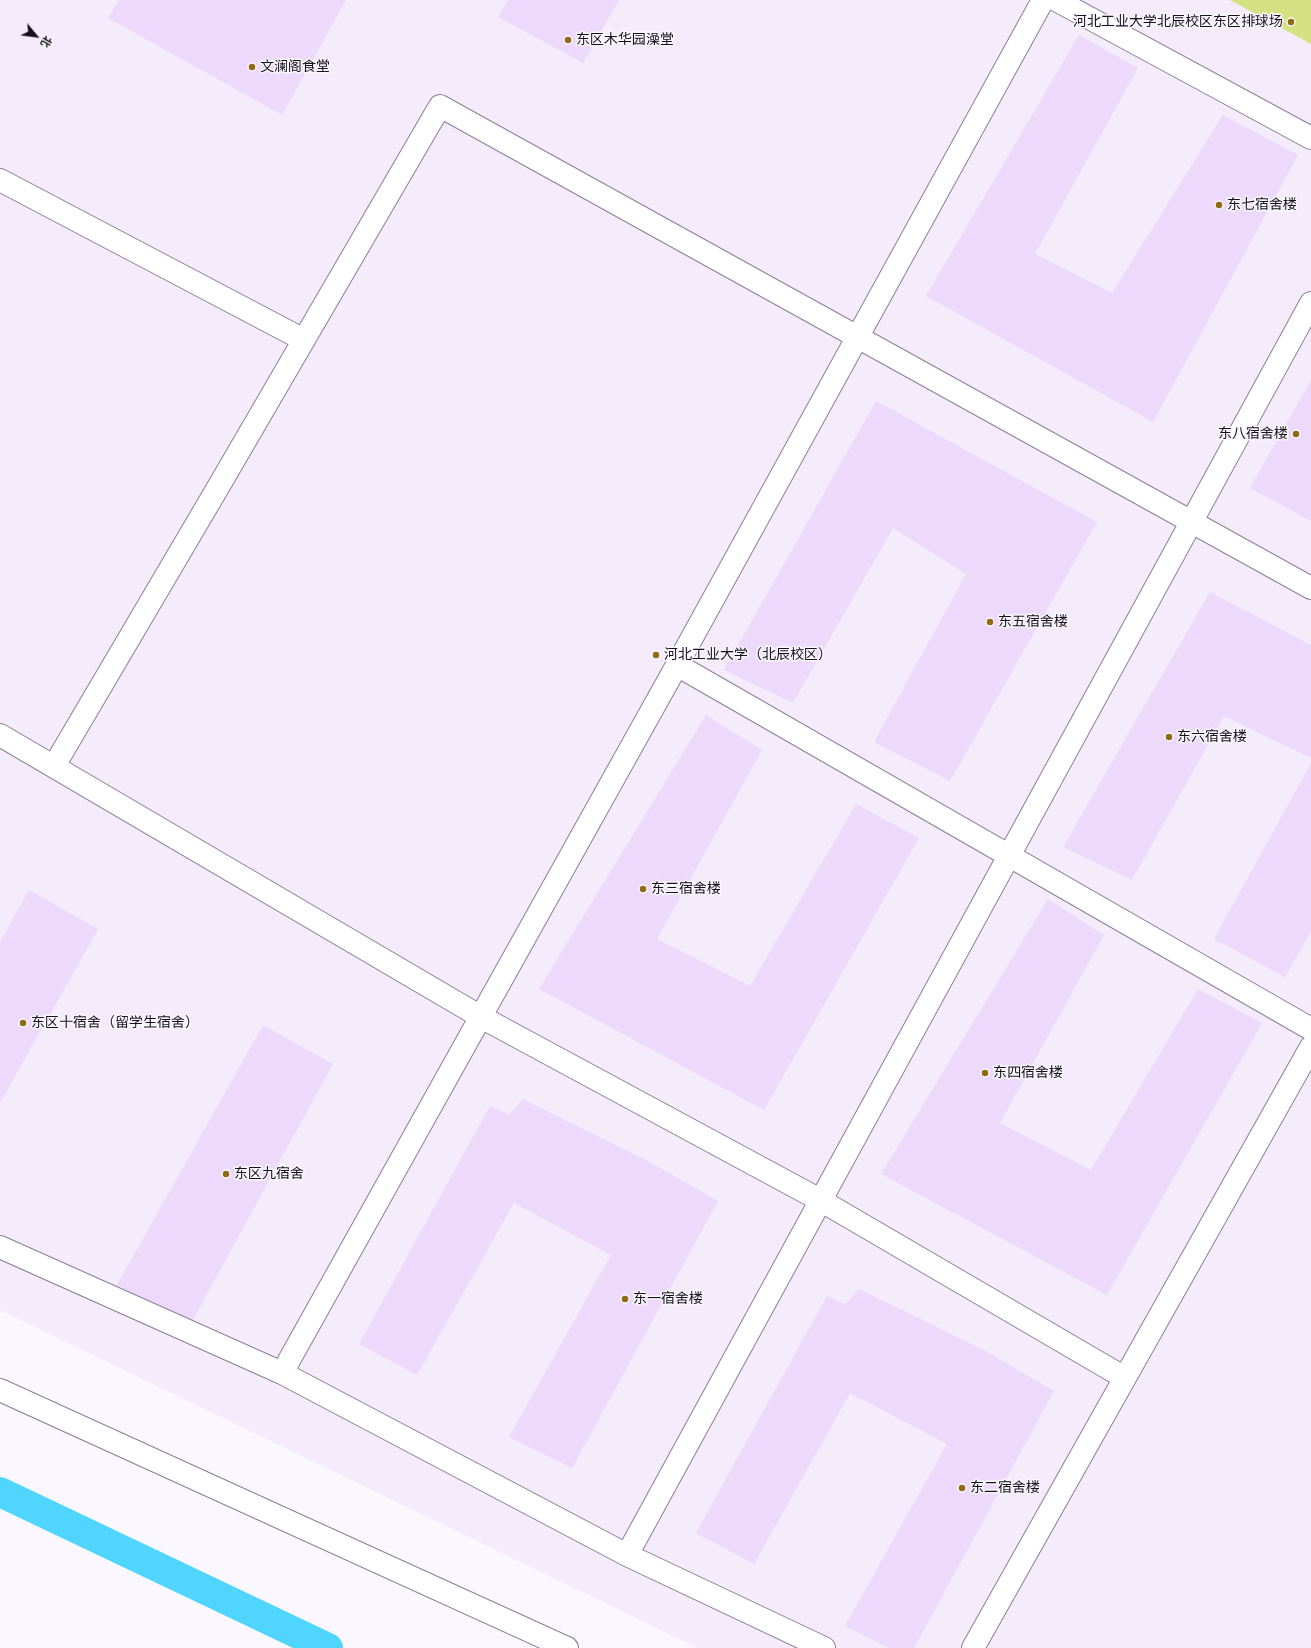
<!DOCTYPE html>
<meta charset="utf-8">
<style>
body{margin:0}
#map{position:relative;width:1311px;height:1648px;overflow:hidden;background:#fbf7fe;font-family:"Asap Condensed","Noto Sans SC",sans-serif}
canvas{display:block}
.north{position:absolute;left:16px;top:16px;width:40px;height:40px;-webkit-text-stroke:3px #fbf7fe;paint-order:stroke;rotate:119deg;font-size:11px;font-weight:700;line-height:16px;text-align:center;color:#16101b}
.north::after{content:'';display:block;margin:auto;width:14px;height:18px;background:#16101b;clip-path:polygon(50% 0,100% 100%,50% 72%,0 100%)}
</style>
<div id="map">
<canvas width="1311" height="1648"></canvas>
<div class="north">北</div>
</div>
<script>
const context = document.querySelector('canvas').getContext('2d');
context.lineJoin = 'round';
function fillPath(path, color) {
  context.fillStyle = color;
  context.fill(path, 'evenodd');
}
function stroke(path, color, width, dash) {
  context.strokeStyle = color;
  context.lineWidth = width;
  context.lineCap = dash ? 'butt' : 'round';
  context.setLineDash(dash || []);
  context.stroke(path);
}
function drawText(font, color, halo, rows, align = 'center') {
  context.font = font + ' "Asap Condensed","Noto Sans SC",sans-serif';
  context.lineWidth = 3;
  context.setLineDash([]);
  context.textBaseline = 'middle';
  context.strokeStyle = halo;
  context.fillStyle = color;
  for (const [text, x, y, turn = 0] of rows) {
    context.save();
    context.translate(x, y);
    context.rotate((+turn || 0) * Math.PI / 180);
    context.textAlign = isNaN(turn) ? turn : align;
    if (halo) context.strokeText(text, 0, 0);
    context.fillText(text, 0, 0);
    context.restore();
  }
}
fillPath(new Path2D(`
 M 0,0 L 1311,0 L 1311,1648 L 698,1648 L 0,1310 Z`), '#f4ecfb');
fillPath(new Path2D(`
 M 1230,0 L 1311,0 L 1311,44 Z`), '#d4e283');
stroke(new Path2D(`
 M 0,1492 L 328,1648`), '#50d6fe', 30);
fillPath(new Path2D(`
 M 119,0 L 346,0 L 282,115 L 108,18 Z
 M 508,0 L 619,0 L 583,63 L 498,17 Z
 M 1079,35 L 1138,68 L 1035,254 L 1112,293 L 1223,115 L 1298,155 L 1153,422 L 926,296 Z
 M 1311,380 L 1311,521 L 1250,488 Z
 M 876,401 L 1097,522 L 950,781 L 874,742 L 966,574 L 893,528 L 793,703 L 724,670 Z
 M 1210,592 L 1311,645 L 1311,758 L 1224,716 L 1132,880 L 1063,847 Z
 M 706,715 L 762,750 L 657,939 L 750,986 L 856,804 L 919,838 L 764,1110 L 539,989 Z
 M 1311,763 L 1311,931 L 1285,977 L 1214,939 Z
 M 29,890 L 98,929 L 0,1103 L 0,942 Z
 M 1048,899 L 1104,935 L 1000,1123 L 1091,1170 L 1198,989 L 1262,1023 L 1107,1295 L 881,1174 Z
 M 263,1025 L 333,1064 L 190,1325 L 117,1285 Z
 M 523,1099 L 648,1161 L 718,1201 L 572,1468 L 509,1437 L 611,1255 L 514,1203 L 417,1375 L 359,1344 L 490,1106 L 509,1115 Z
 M 859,1289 L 984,1350 L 1054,1391 L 914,1648 L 889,1648 L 845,1626 L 947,1444 L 850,1393 L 754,1564 L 696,1533 L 827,1296 L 845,1304 Z`), '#ecd9fc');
const street = new Path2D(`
 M 1056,0 L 1311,138
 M 0,180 L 304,340
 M 677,665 L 1311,1029
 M 0,735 L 481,1017 L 820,1200 L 1125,1378
 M 54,766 L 220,484 L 440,106 L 1311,588
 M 0,1247 L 282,1373 L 627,1555 L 824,1648
 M 282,1373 L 677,665 L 1043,0
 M 0,1390 L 567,1648
 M 627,1555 L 1311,303
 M 973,1648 L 1311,1047`);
stroke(street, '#8d7d99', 24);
stroke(street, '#fff', 22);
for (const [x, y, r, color] of [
 [1291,22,4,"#906b11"],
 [568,40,4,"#906b11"],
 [252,67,4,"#906b11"],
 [1219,205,4,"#906b11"],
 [1296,434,4,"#906b11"],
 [990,622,4,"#906b11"],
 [656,655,4,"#906b11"],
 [1169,737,4,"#906b11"],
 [643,889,4,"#906b11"],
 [23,1023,4,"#906b11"],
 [985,1073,4,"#906b11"],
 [226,1174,4,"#906b11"],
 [625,1299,4,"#906b11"],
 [962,1488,4,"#906b11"]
]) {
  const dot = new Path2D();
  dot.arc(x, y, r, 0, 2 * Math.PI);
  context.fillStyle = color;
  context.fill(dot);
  stroke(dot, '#fbf7fe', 1.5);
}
drawText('14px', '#16101b', '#fbf7fe', [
 ["河北工业大学北辰校区东区排球场",1283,22,"right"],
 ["东区木华园澡堂",576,40],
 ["文澜阁食堂",260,67],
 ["东七宿舍楼",1227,205],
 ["东八宿舍楼",1288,434,"right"],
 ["东五宿舍楼",998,622],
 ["河北工业大学（北辰校区）",664,655],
 ["东六宿舍楼",1177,737],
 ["东三宿舍楼",651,889],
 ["东区十宿舍（留学生宿舍）",31,1023],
 ["东四宿舍楼",993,1073],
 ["东区九宿舍",234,1174],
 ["东一宿舍楼",633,1299],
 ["东二宿舍楼",970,1488]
], 'left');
</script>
